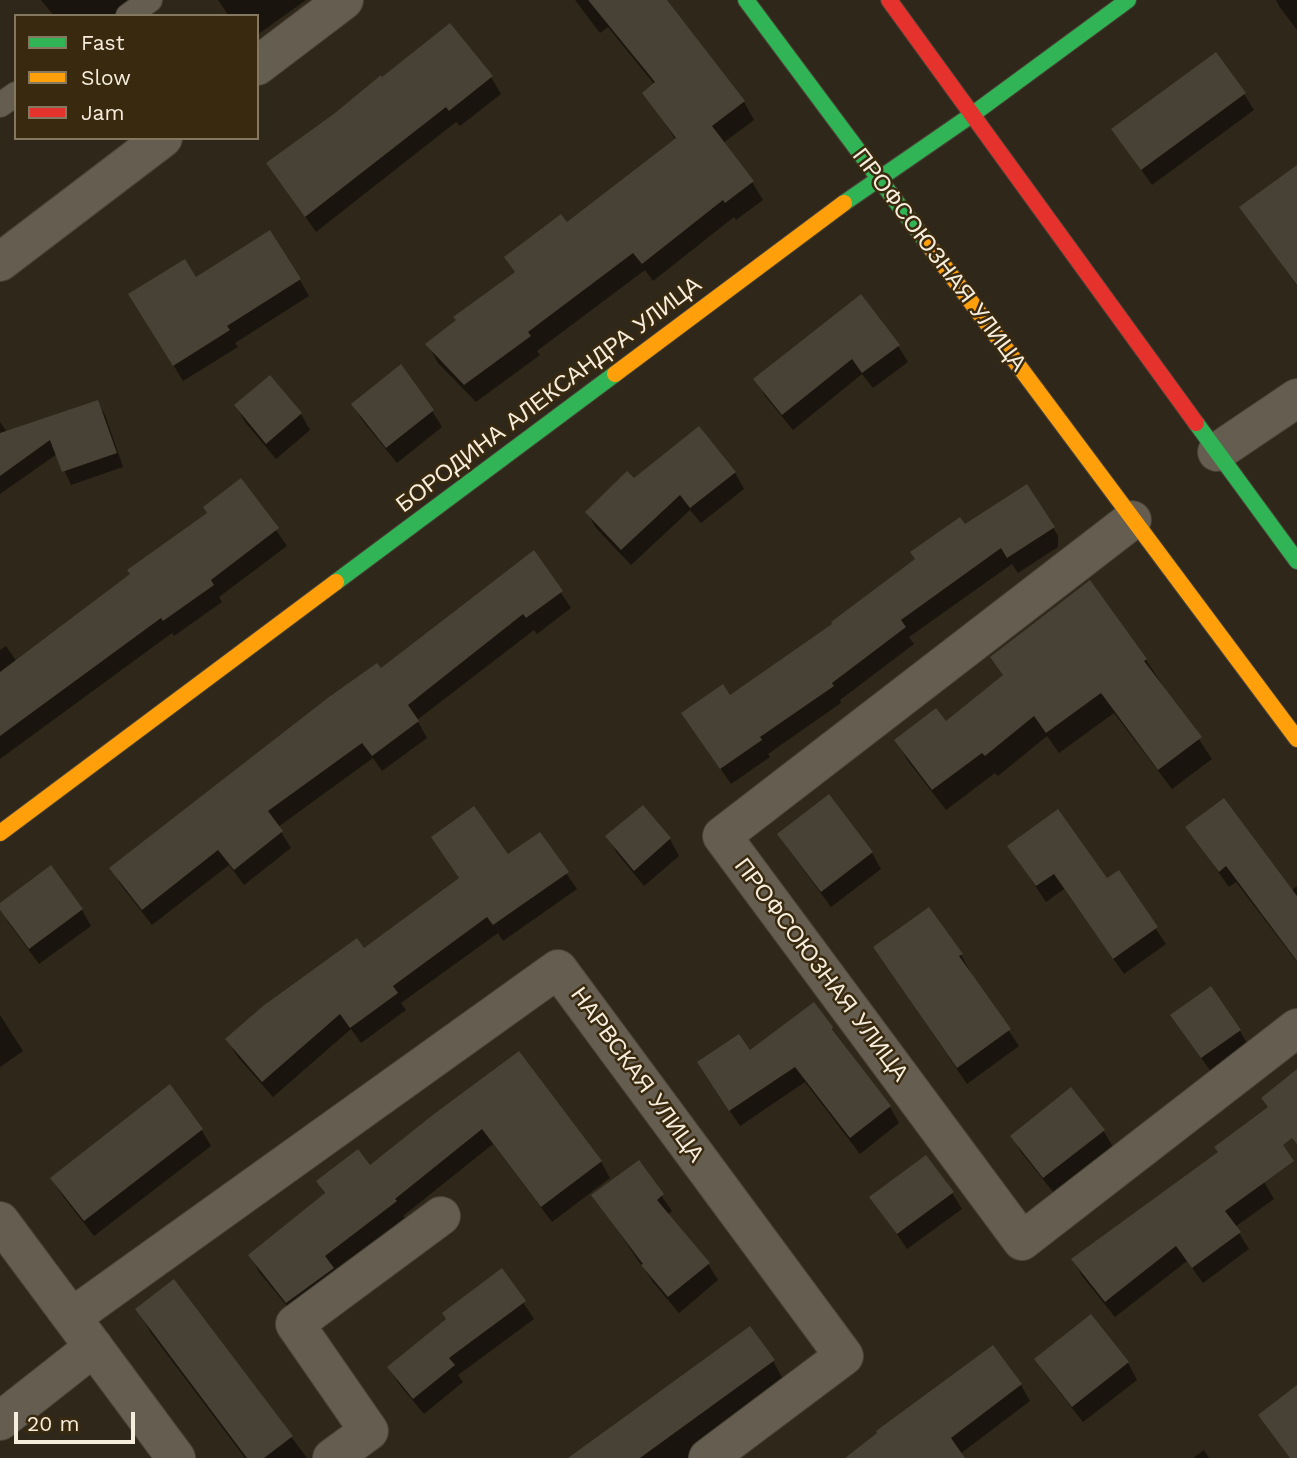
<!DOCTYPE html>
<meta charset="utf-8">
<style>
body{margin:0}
#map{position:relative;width:1297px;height:1458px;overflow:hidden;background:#2f2719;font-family:"Work Sans",sans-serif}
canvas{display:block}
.legend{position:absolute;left:14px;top:14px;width:245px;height:126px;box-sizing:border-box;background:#392a0f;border:2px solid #857861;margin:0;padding:9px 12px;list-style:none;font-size:21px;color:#f6eddd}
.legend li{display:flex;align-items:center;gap:14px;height:35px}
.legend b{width:35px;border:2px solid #857861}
.scale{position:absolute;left:14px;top:1412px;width:121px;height:32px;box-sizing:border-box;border:4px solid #f6eddd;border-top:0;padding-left:9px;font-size:21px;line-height:24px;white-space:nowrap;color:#f6eddd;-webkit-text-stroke:5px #392a0f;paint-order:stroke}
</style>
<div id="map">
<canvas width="1297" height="1458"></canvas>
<ul class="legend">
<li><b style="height:9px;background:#30b455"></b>Fast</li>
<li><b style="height:9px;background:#ff9f0a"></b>Slow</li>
<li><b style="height:9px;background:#e5322d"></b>Jam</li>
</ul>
<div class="scale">20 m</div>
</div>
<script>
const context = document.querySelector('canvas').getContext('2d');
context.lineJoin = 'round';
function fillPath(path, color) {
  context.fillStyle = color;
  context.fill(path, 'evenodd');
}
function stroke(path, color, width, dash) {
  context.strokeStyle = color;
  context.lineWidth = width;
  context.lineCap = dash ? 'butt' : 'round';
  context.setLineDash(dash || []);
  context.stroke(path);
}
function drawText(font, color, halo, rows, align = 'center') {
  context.font = font + ' "Work Sans",sans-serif';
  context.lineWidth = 5;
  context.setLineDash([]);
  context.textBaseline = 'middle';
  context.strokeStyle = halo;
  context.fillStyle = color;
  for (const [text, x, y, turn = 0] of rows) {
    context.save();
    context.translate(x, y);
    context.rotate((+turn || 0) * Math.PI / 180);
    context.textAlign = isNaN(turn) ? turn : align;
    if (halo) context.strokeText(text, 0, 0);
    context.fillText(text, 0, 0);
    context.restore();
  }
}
fillPath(new Path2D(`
 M 41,0 L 135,0 L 115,16 L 54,16 Z
 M 218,0 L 306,0 L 257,35 L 257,16 L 229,16 Z
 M 575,0 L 663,0 L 744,102 L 754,120 L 723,143 L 752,182 L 763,200 L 736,220 L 734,217 L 653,281 L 645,270 L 537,351 L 540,355 L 476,402 L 438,363 L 428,345 L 516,273 L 567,225 L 676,140 L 644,93 L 655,85 L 608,27 L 600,33 Z
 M 1276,0 L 1297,0 L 1297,30 L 1279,6 Z
 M 491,77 L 501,94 L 460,126 L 456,122 L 316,232 L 268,163 Z
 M 1244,94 L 1254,110 L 1152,185 L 1113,130 Z
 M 1297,190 L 1297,286 L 1242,207 Z
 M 196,279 L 300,280 L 309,296 L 235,343 L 238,347 L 183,381 L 140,310 Z
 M 898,346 L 908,362 L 873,388 L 862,374 L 793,430 L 765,396 L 756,380 Z
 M 270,378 L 301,414 L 310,430 L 276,459 L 245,422 L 236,406 Z
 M 97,402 L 105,415 L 123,467 L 71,485 L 57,454 L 0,494 L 0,422 L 7,432 Z
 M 353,404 L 432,411 L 442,427 L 397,463 L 362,420 Z
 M 735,473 L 744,489 L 701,523 L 690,510 L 631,565 L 596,528 L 587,512 L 633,480 Z
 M 241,480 L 287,546 L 219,597 L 222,602 L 174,636 L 172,633 L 0,759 L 0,650 L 6,646 L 17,662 L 209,514 Z
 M 1048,519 L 1058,536 L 1058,547 L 1018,573 L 1012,564 L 909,637 L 914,644 L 840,700 L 841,703 L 768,754 L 770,757 L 731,784 L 693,729 L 730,697 L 834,625 L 965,526 Z
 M 534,553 L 571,608 L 537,634 L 534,630 L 417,720 L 427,738 L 382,771 L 373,758 L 278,827 L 291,848 L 244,885 L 229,865 L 152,925 L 121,885 L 111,868 L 381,671 Z
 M 993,657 L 1146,660 L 1212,759 L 1172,789 L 1114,713 L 1059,753 L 1047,736 L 998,776 L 995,773 L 946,810 L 908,761 L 896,740 L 945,723 L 1004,677 Z
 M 829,796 L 872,853 L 881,869 L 831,907 L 789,850 L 779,834 Z
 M 643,807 L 670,839 L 679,856 L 644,886 L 617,853 L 608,837 Z
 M 1187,828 L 1291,891 L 1297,886 L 1297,962 L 1236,882 L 1229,887 Z
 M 539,834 L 577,889 L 503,941 L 498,933 L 401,1003 L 406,1010 L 361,1043 L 351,1029 L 273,1097 L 237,1056 L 227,1039 L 364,950 L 460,879 L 433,838 L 508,856 Z
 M 1009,846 L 1107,881 L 1118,873 L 1166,944 L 1124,974 L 1064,889 L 1046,902 Z
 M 0,905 L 82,910 L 91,926 L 39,964 L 8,922 Z
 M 928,909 L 961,955 L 970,971 L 969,972 L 1019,1046 L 967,1084 L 875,948 Z
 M 0,1015 L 23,1051 L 0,1067 Z
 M 832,1028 L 890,1107 L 899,1123 L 860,1154 L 805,1082 L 740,1126 L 709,1079 L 750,1053 Z
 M 1182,1031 L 1240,1031 L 1249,1047 L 1212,1073 Z
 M 435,1115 L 601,1162 L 610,1178 L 552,1222 L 493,1144 L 403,1216 L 405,1218 L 335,1271 L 297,1318 L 259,1272 L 250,1255 L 325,1195 L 318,1182 L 369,1168 Z
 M 201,1129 L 211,1146 L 94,1236 L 62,1195 L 52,1179 Z
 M 1103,1130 L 1113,1147 L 1054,1193 L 1021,1152 L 1012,1136 Z
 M 638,1162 L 672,1211 L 667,1215 L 708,1264 L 718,1280 L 679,1313 L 653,1282 L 594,1196 Z
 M 1264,1182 L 1274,1199 L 1235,1227 L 1249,1249 L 1203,1283 L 1187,1261 L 1115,1317 L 1082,1276 L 1073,1259 Z
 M 952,1193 L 962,1209 L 907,1249 L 872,1197 Z
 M 502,1271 L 534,1319 L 458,1375 L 463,1382 L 424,1414 L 399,1384 L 389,1368 Z
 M 174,1281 L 307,1458 L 245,1458 L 151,1333 L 137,1309 Z
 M 1091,1316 L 1128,1363 L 1137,1380 L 1083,1422 L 1046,1375 L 1036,1359 Z
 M 749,1329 L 773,1361 L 787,1386 L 687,1458 L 571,1458 Z
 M 1021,1385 L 1030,1401 L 960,1454 L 962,1458 L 848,1458 L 879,1434 Z
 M 1204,1450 L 1209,1458 L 1193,1458 Z`), '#0007');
fillPath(new Path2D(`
 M 588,0 L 667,0 L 745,101 L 712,126 L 754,181 L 725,203 L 723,200 L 642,264 L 633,253 L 528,332 L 531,336 L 464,385 L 425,344 L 456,320 L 453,317 L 515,272 L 504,257 L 561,214 L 567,222 L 676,138 L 642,93 L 655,82 Z
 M 450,23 L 493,76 L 449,111 L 446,107 L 305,217 L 266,163 L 335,113 L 381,75 L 382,77 Z
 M 1216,52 L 1246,93 L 1141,170 L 1111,129 Z
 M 1297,165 L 1297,285 L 1239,207 Z
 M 270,230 L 301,279 L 227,326 L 230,330 L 173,366 L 128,294 L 185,259 L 196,277 Z
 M 861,294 L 900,345 L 862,373 L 852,359 L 782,415 L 753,379 Z
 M 401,364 L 434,410 L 386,448 L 351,404 Z
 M 270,375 L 302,413 L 266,444 L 234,405 Z
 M 98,400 L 117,453 L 62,472 L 50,440 L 0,476 L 0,433 Z
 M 699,426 L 736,472 L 690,508 L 680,495 L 621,550 L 585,512 L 627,471 L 634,478 Z
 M 241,478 L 279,528 L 211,580 L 214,585 L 163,621 L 161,618 L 0,736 L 0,672 L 130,574 L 127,570 L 207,513 L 203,507 Z
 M 1027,484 L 1055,527 L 1007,558 L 1001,548 L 901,620 L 906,627 L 832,683 L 834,686 L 760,737 L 762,740 L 720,769 L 681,713 L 723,684 L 730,695 L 832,624 L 831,622 L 915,559 L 910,552 L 960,517 L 965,524 Z
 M 534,550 L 563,591 L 526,618 L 523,614 L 408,705 L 419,721 L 372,756 L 362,743 L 268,811 L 283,831 L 234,870 L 218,850 L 142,910 L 109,868 L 329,697 L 377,663 L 381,668 Z
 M 1090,580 L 1147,659 L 1144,661 L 1202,737 L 1158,770 L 1101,693 L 1046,733 L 1034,716 L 985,756 L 982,753 L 932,790 L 894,740 L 936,708 L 946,721 L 1003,675 L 990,657 Z
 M 829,794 L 873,852 L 821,892 L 777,834 Z
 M 1224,798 L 1297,896 L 1297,961 L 1226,866 L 1219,872 L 1185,827 Z
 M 643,805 L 671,838 L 634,871 L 605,836 Z
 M 474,806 L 508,854 L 540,832 L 569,872 L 493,925 L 487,917 L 393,986 L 398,993 L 350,1028 L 340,1014 L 262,1082 L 225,1039 L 263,1006 L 357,938 L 364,948 L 459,878 L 431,837 Z
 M 1058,809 L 1107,878 L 1119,870 L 1158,927 L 1113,959 L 1054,874 L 1036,886 L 1007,846 Z
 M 51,865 L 83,909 L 29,949 L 0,910 L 0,903 Z
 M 929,907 L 963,954 L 959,956 L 1011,1029 L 957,1068 L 873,947 Z
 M 1211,986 L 1241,1030 L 1201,1058 L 1170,1015 Z
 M 814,1002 L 833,1027 L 832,1029 L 891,1106 L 850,1138 L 795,1067 L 729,1111 L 697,1062 L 739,1034 L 750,1050 Z
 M 519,1051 L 602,1161 L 541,1207 L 482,1129 L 395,1199 L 397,1201 L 325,1256 L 334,1268 L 286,1303 L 248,1255 L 325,1193 L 316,1181 L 358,1149 L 370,1165 L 434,1114 Z
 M 1297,1069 L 1297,1144 L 1292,1138 L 1283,1145 L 1294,1161 L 1225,1211 L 1241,1232 L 1192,1268 L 1176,1246 L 1105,1302 L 1071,1259 L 1218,1152 L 1214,1147 L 1268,1107 L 1261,1098 Z
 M 170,1084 L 203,1129 L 84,1221 L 50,1178 Z
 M 1071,1087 L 1105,1130 L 1043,1178 L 1010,1136 Z
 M 926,1155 L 954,1192 L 897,1234 L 869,1197 Z
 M 639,1160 L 664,1194 L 657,1200 L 710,1263 L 668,1297 L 641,1265 L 643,1264 L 591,1195 Z
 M 502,1268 L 526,1301 L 449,1358 L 455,1365 L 413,1399 L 387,1367 L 446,1319 L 442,1313 Z
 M 174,1279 L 293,1436 L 264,1458 L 247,1458 L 135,1309 Z
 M 1091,1314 L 1129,1362 L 1072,1407 L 1034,1359 Z
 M 750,1326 L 775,1360 L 640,1458 L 568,1458 Z
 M 993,1345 L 1022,1384 L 951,1438 L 965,1458 L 845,1458 L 877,1433 L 876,1431 Z
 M 1297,1385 L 1297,1458 L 1290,1458 L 1258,1415 Z`), '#484135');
const lane = new Path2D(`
 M 128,16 L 150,0
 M 0,105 L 16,94`);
const street = new Path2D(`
 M 257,66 L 344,0
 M 0,262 L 163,138
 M 1217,452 L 1297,398
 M 1132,520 L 722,836 L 1022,1241 L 1297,1028
 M 0,1221 L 176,1458
 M 72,1317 L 558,969 L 844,1356 L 708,1458
 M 0,1421 L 94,1347
 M 332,1458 L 369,1431 L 295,1324 L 441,1216`);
const fast = new Path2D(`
 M 746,0 L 927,243
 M 844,203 L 973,114 L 1128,0
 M 1196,423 L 1297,561
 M 336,582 L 615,374`);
const slow = new Path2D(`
 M 927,243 L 1297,739
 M 615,374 L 844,203
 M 0,833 L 336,582`);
const jam = new Path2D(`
 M 889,0 L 1196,423`);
stroke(lane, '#494236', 26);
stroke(street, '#494236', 40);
stroke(fast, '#494236', 18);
stroke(slow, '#494236', 18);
stroke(jam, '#494236', 18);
stroke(lane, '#655d50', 24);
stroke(street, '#655d50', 38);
stroke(fast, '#30b455', 16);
stroke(slow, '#ff9f0a', 16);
stroke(jam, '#e5322d', 16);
drawText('23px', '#f6eddd', '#392a0f', [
 ["ПРОФСОЮЗНАЯ УЛИЦА",939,260,53],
 ["БОРОДИНА АЛЕКСАНДРА УЛИЦА",549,395,-37],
 ["ПРОФСОЮЗНАЯ УЛИЦА",821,970,53],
 ["НАРВСКАЯ УЛИЦА",637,1075,54]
]);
</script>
